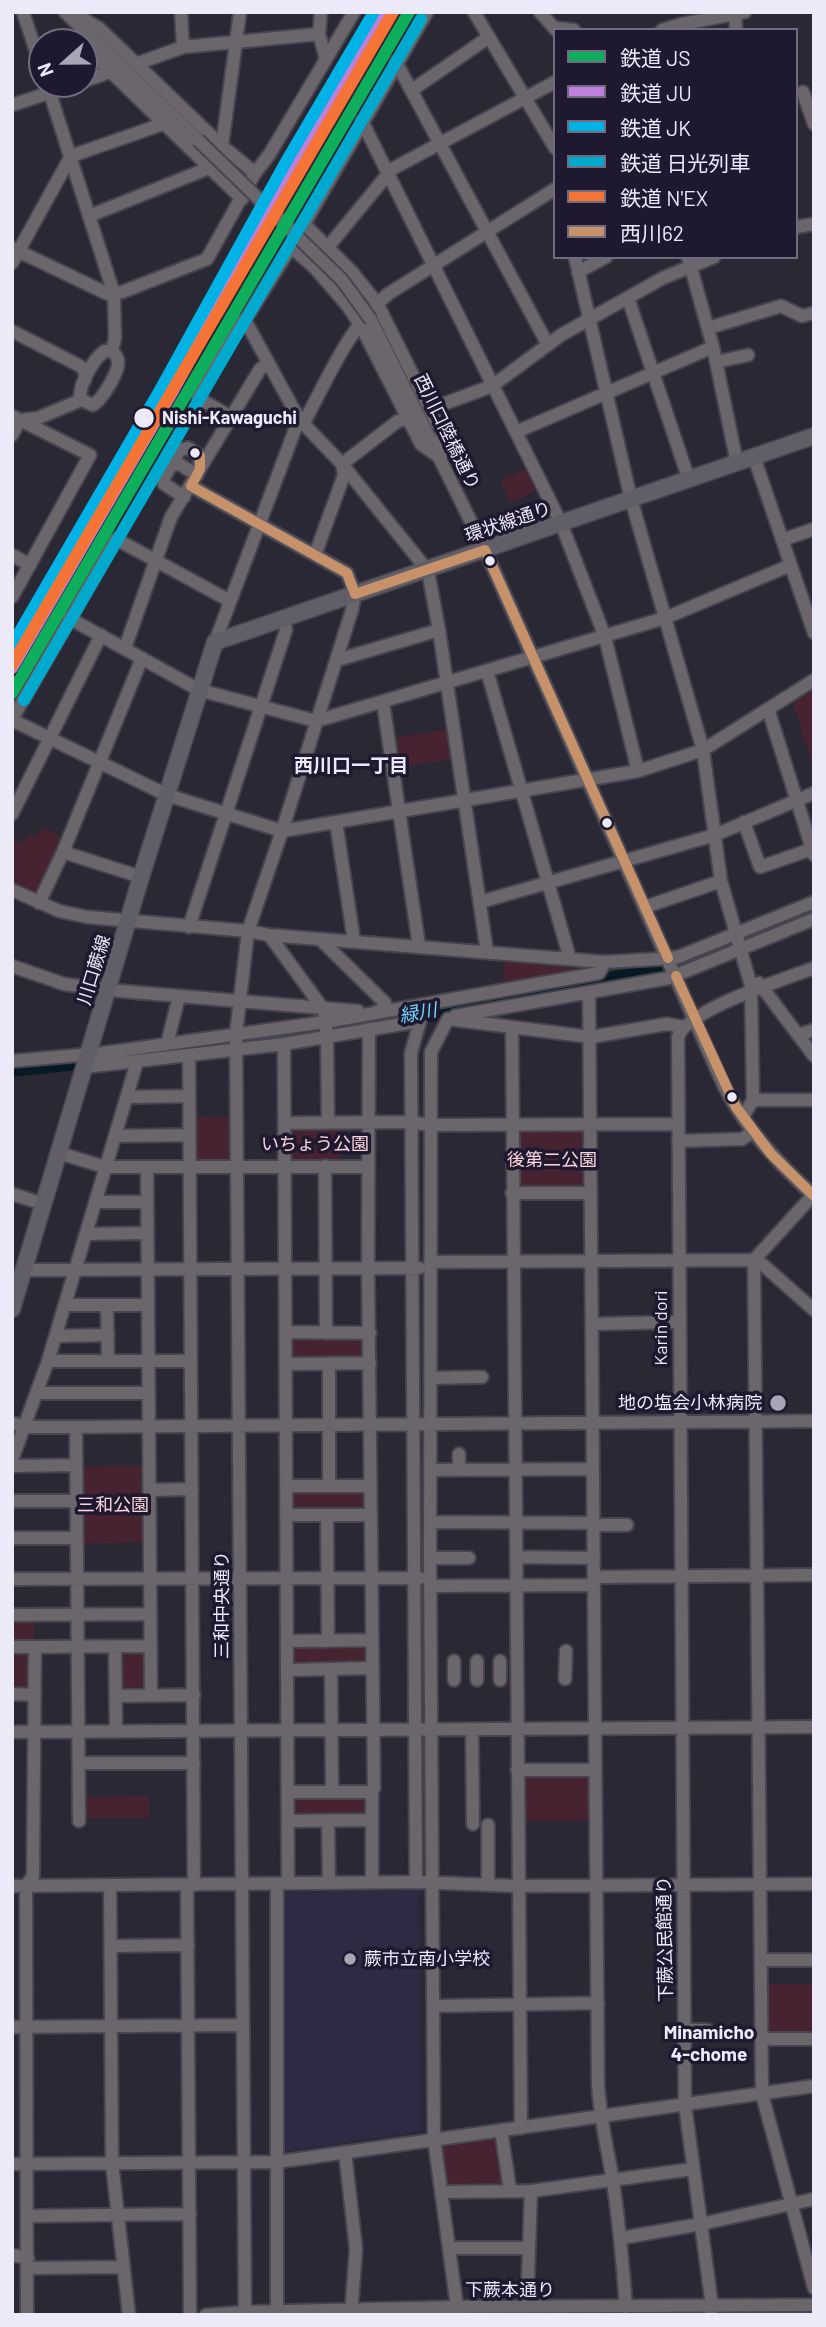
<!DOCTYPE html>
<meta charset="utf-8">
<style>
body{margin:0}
#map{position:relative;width:826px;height:2327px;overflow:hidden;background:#2a2834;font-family:Barlow,"Noto Sans JP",sans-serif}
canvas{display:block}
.frame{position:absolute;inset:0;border:14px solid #ece9f9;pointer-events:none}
.legend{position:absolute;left:553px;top:28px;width:245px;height:231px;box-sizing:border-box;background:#1e192f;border:2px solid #706c80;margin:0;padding:9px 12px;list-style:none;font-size:21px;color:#ece9f9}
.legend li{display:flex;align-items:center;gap:14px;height:35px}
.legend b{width:35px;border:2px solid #706c80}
.north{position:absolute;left:28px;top:28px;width:70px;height:70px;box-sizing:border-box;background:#1e192f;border:2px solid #706c80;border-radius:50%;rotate:249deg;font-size:19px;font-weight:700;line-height:28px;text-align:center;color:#ece9f9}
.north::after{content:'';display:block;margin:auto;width:24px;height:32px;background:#a8a5b4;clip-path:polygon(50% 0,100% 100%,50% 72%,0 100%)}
</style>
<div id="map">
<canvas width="826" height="2327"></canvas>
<div class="frame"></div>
<ul class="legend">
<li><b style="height:9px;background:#0daf5c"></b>鉄道 JS</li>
<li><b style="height:9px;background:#c07fdc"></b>鉄道 JU</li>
<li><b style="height:9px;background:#00b2e5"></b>鉄道 JK</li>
<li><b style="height:9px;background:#00a9ce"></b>鉄道 日光列車</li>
<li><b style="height:9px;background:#f57335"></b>鉄道 N'EX</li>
<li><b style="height:9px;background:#c7916a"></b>西川62</li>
</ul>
<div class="north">N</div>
</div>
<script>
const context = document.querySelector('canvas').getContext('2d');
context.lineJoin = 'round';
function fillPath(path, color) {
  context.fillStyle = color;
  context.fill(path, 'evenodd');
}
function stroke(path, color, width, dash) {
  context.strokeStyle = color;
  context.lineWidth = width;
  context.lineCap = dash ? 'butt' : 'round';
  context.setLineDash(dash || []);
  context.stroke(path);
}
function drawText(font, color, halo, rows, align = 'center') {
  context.font = font + ' Barlow,"Noto Sans JP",sans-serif';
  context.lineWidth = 7;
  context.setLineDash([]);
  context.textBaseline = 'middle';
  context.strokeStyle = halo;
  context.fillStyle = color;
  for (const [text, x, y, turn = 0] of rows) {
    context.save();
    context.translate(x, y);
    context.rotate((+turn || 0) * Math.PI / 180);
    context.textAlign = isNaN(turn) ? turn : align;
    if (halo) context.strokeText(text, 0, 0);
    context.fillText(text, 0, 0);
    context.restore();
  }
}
fillPath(new Path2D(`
 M 419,1890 L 421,2131 L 286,2151 L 283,2147 L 282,1895 L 284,1892 Z`), '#2f2a44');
fillPath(new Path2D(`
 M 528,467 L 538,489 L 511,503 L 500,481 Z
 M 814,690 L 814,770 L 793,703 Z
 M 446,730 L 451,759 L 401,767 L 397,737 Z
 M 42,827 L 63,837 L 41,893 L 35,896 L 12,885 L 12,838 L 23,843 L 29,834 L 36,837 Z
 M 504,961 L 589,970 L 503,984 Z
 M 193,1116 L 229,1117 L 229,1163 L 195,1164 Z
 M 289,1126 L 341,1126 L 341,1162 L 289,1163 Z
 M 586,1128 L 588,1189 L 519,1191 L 519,1130 Z
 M 295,1336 L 365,1339 L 366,1357 L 296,1360 L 292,1357 L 292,1339 Z
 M 145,1466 L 144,1542 L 81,1544 L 81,1467 Z
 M 366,1491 L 365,1509 L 363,1511 L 294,1511 L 292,1508 L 291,1492 Z
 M 12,1615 L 34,1615 L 35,1695 L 12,1694 Z
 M 294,1645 L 367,1645 L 367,1663 L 297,1666 L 294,1663 Z
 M 120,1649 L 145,1651 L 145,1690 L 120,1693 Z
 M 522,1776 L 591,1776 L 592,1817 L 588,1821 L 528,1821 L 522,1817 Z
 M 146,1796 L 149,1799 L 149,1816 L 147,1818 L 86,1818 L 83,1816 L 82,1799 L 85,1797 Z
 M 293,1796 L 367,1796 L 368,1816 L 293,1817 Z
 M 764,1984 L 814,1984 L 814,2036 L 768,2036 L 765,2032 Z
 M 497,2135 L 504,2186 L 446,2187 L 438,2147 L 444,2144 Z`), '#472331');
stroke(new Path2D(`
 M 12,1068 L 250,1042 L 434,1012 L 660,972 L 685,965 L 814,912`), '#071a23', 18);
const minor = new Path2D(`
 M 23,12 L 42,70
 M 65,12 L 198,140
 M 76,12 L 88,22 L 99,28 L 222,146 L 255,173
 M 181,12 L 183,47
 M 321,12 L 319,34 L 326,59
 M 474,12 L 555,148
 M 540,12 L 556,30
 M 735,12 L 736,30
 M 555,28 L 574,30
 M 662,30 L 682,24 L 745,12
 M 84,46 L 242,199
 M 396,62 L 548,345
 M 136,64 L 183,47 L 319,34
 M 84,81 L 110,72
 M 47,84 L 114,294 L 115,338 L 112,351
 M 412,90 L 489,37
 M 803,92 L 814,124
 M 12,105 L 76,84
 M 362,121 L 561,523 L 605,637 L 638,771
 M 89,216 L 209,168 L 222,146 L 240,12
 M 304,224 L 352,272 L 377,303 L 442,434 L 441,459
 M 796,227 L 814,224
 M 291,247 L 315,268 L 347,305 L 360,324 L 421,444 L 438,456
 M 328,247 L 392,169 L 555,82
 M 12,248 L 108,294 L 122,292 L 207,259 L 255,173 L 269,155 L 354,12
 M 575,257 L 631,499 L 703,750 L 721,881 L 751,986 L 753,1100 L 743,1117
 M 688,257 L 713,347 L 737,463
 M 12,263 L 71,156 L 163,124
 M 578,272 L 606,257
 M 628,298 L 689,480
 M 371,320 L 485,550 L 724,1086 C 746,1129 778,1163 814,1196
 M 708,328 L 781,306 L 802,316 L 814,313
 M 12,331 L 80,366 L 85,371 L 85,380
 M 716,362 L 748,355
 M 81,400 L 93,405 C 101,401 120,371 118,361 C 117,355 115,355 112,351
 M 81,400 C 77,387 93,359 105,351 L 112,351
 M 430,409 L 492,386 L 561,335 L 663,278 L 714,257
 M 12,416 L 90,455 L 12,597
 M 231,417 L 198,398 L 196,391 L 235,323 L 245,320
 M 299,419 L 245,320 L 291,247 L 427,12
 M 21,420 L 38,418 L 81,400
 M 303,424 C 328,379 348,327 388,294 L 555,189
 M 516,432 L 713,347
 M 12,435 L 20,420
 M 754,457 L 814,633
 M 171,465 L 180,450 L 188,448 L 200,456 L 199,471
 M 191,486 L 347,573 L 355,594 L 352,610 L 282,831 L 248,931 L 236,1034 L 245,2312
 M 184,497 L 164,484 L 164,478 L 171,465 L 179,464 L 197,475
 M 782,540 L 814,529
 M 12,555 L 30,565
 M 315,555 L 344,475 L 342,464 L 398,421 L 407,419
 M 69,618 L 199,690 L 316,721 L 665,618 L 791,565
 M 215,642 L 299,419 L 342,464 L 428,571 L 439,630 L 487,952
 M 125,648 L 171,517 L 260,369 L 268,364
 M 337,660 L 439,630
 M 487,671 L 570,959
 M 383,702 L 419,946
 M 768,709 L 814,855
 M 12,719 L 116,539 L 230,601
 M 12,720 L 167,795 L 282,831 L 638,771 L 703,750 L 814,680
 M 12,814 L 101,635
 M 336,822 L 354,941
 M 744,822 L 760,867 L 812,849
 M 63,852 L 141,877
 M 12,890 L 59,911 L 87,917 L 248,931 L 269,935 L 605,962 L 657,959 L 678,957 L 814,902
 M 480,902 L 715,835 L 814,793
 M 39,903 L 63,852 L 142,658
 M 645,907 L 721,881
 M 189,927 L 286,630 L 284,619
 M 269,935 L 324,1010 L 327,1036 L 328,1123
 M 320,939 L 385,1003 L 380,1012 L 376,1012
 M 12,966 L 64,984 L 108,990 L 358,1011
 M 759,983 L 814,1056
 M 589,992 L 598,2084 C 600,2119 607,2147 613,2181 C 619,2223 623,2265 626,2307
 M 455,1016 L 669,978 L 814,919
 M 512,1027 L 521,2128
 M 369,1029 L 368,1268 L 374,1788 L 372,1792 L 372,1882
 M 798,1035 L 814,1030
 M 167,1044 L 179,996
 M 284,1044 L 288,1883
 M 189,1056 L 194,1885
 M 12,1061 L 103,1053 L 325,1022 L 599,973 L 605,962
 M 85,1067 L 284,1044 L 420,1021 L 411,1053 L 416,1882
 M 127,1097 L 189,1096
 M 753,1100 L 814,1100
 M 285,1123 L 411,1122 L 430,1125 L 678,1124
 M 115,1136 L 189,1135
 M 678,1141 L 742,1139 L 753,1132
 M 59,1153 L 105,1167 L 368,1167
 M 325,1166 L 326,1333
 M 147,1168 L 151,1696
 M 512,1193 L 591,1193
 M 12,1194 L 44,1204
 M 814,1194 L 754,1260 L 762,2094 L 814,2288
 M 95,1202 L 147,1202
 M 86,1234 L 147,1233
 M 430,1262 L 754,1260 L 762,1264 L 814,1310
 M 24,1270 L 419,1268
 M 65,1305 L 148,1305
 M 107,1305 L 108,1361
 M 592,1324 L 678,1322
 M 286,1332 L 370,1333
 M 56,1336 L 108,1335
 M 48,1361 L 191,1361
 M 329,1363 L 329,1486
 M 286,1364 L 370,1363
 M 431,1378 L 482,1377
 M 37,1393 L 149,1393
 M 12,1423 L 25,1427 L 76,1427 L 814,1421
 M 76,1427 L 79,1821
 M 459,1454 L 459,1470
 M 12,1460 L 48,1361 L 137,1062
 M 12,1466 L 76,1465
 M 432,1470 L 593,1469
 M 286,1486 L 370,1486
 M 150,1490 L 192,1489
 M 12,1501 L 76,1501
 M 286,1515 L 370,1515
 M 327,1515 L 328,1641
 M 430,1522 L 593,1523
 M 593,1525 L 627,1525
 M 12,1538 L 76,1538
 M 516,1557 L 594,1558
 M 430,1558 L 469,1558
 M 594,1577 L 814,1575
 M 12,1579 L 420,1578
 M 430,1586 L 594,1585
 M 12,1615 L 150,1614
 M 287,1641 L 371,1640
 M 12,1647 L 35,1647
 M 115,1647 L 116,1731
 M 331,1669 L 332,1792
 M 288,1670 L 372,1668
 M 565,1679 L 566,1651
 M 454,1680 L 454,1661
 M 477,1680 L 477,1661
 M 500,1680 L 500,1661
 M 12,1694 L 35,1695
 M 116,1696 L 194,1695
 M 472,1730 L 473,1824
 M 12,1732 L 814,1727
 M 79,1763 L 194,1763
 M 517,1770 L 595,1770
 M 288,1792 L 372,1792
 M 288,1821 L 372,1820
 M 328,1821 L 329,1883
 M 277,1884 L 277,2311
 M 110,1885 L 112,2163 L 129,2315
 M 187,1885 L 190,2315
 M 488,1885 L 488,1825
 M 12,1886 L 416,1882 L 518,1886 L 814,1884
 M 111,1946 L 188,1945
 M 761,1960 L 814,1960
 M 434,2006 L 598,2003
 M 12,2027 L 242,2025
 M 684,2030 L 707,2030
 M 761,2039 L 814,2039
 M 501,2130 L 510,2190
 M 345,2152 L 356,2249 L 351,2315
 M 12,2164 L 277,2162 L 814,2086
 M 441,2192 L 531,2191 L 693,2169
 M 27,2216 L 190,2214
 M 621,2238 L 701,2224 L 814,2199
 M 449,2248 L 528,2248
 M 12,2255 L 28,2258
 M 28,2268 L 123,2267
 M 457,2307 L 434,2139 L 430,1558 L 431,1052 L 448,1019 L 591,1037 L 667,1024 L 683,1027
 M 527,2307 L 531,2191
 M 27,2315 L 26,1886 L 33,1876 L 35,1647 L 150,1646
 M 206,2315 L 245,2312 L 457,2307 L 814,2305
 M 711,2315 L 712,2306 L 685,2105 L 678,1037 C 686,1010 785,979 814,968`);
const major = new Path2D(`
 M 12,1309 L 141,877 L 215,642 L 814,436`);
stroke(minor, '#46444f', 16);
stroke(major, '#46444f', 19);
stroke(minor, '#6a666b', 12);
stroke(major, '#615e67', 16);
const minorBridge = new Path2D(`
 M 198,140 L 342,280 L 371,320`);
stroke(minorBridge, '#46444f', 16, []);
stroke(minorBridge, '#6a666b', 12);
stroke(new Path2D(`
 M 195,453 L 200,456 L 200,469 L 191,486 L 347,573 L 355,594
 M 485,550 L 668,958
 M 355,594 L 485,550
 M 676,976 L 736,1107 L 771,1154 L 814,1196`), '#c7916a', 10);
stroke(new Path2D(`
 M 12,693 L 409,12`), '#0daf5c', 12);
stroke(new Path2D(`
 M 12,668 L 170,396 L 296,167 L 387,12`), '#c07fdc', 12);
stroke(new Path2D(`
 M 12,645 L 160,390 L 287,160 L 374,12`), '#00b2e5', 12);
stroke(new Path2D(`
 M 24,700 L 421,19`), '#00a9ce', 12);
stroke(new Path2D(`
 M 12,665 L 393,12`), '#f57335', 12);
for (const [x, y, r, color] of [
 [144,418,11,"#ece9f9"],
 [195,453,6,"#ece9f9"],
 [490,561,6,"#ece9f9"],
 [607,823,6,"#ece9f9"],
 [732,1097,6,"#ece9f9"],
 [778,1403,9,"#a8a5b4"],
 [350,1959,7,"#a8a5b4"]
]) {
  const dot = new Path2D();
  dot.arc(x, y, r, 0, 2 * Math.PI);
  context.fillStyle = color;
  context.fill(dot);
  stroke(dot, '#1e192f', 2.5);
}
drawText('bold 18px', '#ece9f9', '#1e192f', [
 ["Nishi-Kawaguchi",162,418]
], 'left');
drawText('18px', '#ece9f9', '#1e192f', [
 ["西川口陸橋通り",447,432,64],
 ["環状線通り",508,522,-19],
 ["川口蕨線",94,970,-73],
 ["Karin dori",661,1328,-90],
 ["三和中央通り",222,1605,-90],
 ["下蕨公民館通り",665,1939,-91],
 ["下蕨本通り",510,2290]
]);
drawText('18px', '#f9d4de', '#1e192f', [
 ["いちょう公園",315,1144],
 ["後第二公園",552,1160],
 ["三和公園",113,1505]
]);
drawText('18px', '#ece9f9', '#1e192f', [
 ["地の塩会小林病院",762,1403],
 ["蕨市立南小学校",364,1959,"left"]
], 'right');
drawText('bold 19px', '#ece9f9', '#1e192f', [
 ["西川口一丁目",351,766],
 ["Minamicho",709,2033],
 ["4-chome",709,2055]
]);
drawText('italic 19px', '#71d5fc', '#1e192f', [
 ["緑川",418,1013,-10]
]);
</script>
